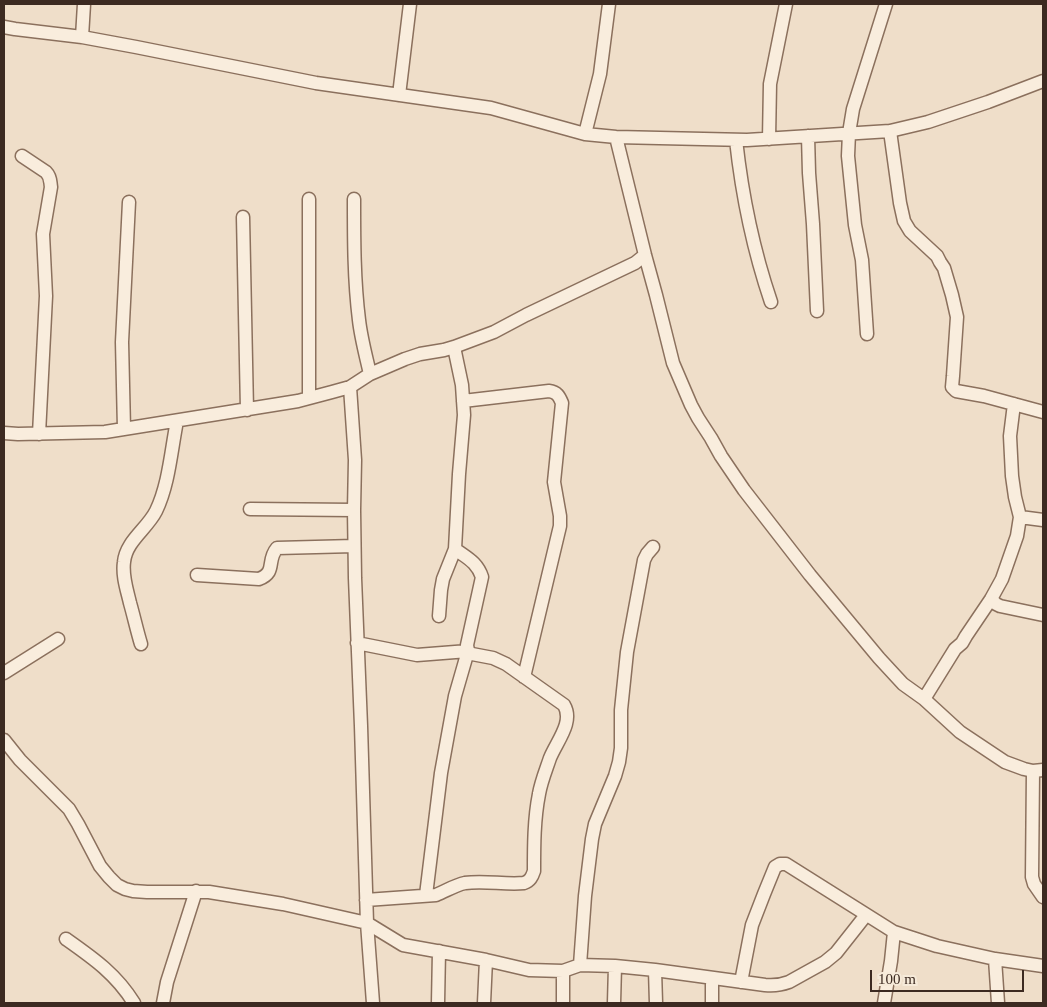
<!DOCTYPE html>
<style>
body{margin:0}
#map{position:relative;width:1047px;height:1007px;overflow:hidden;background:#efdec9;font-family:Georgia,serif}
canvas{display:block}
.frame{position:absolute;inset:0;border:5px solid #3c2a21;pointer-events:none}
.scale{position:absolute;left:870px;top:970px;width:154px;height:22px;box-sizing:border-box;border:2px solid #3c2a21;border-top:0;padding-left:6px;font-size:15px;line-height:18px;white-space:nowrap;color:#3c2a21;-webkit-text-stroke:4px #f6ead9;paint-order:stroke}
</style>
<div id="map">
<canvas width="1047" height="1007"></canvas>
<div class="frame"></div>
<div class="scale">100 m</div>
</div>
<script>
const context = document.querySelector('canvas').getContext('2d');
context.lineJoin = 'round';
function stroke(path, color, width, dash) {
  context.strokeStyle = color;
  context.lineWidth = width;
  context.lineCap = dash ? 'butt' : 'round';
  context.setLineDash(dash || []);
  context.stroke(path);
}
const street = new Path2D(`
 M 4,27 L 15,29 L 82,37 L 136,47 L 316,83 L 491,108 L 585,134 L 616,137 L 747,140 L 890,131 L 928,122 L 988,102 L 1043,81
 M 82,37 L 84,4
 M 399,95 L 410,4
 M 890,131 L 900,203 L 904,221 L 910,231 L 937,256 L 940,262 L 944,268 L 952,295 L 957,317 L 953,376 L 952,387 L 956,391 L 984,396 L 1043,412
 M 585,134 L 600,74 L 609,4
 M 808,136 L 809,173 L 813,224 L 817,311
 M 616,137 L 645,255 L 656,295 L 673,363 L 691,405 L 698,418 L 711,438 L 721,456 L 744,490 L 810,575 L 879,658 L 903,684 L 924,699 L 960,732 L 1005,762 L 1024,769 L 1033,771 L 1043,770
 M 769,139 L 770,84 L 786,4
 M 736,140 C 742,195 753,249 771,302
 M 22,156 L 46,172 C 51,177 50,181 51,187 L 43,234 L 46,296 L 39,434
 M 309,199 L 309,398
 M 354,199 C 354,240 354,280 359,320 C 361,338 366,356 370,374
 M 243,217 L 247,410
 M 867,334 L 862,260 L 855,225 L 848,156 L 849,133 L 853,109 L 886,4
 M 350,387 L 355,460 L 354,510 L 355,578 L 361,726 L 367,923 L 373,1003
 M 463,401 L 549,391 C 557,392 559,396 562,403 L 554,482 L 560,516 L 560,526 L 524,677
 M 124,429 L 122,342 L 129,202
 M 4,433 L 18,434 L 105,432 L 298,401 L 332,392 L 350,387 L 370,374 L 405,359 L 420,354 L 444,350 L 454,347 L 494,332 L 526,315 L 635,263 L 645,255
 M 250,509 L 354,510
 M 1020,517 L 1043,520
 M 197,575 L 259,579 C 277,572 266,561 277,548 L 354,546
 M 991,599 L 996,604 L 1000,606 L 1043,615
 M 439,616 L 441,590 L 443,579 L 455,549 L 459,474 L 464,415 L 462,385 L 454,347
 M 357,643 L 417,655 L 468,651 L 455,696 L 441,773 L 426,895
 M 141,644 C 137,631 134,617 130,603 C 127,590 122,576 124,562 C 126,541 147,529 156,511 C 169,484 171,451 177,421
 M 4,673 L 58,639
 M 924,699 L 955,649 L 962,643 L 966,636 L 991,599 L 1002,579 L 1017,536 L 1020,517 L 1015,497 L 1012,476 L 1010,436 L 1014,404
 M 4,740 L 20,760 L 69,809 L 78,824 L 100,866 L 109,877 L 117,885 L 125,889 L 133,891 L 147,892 L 209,892 L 283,904 L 367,923 L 403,945 L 486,960 L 529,970 L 563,971 L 580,965 L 615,966
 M 1033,771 L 1032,877 L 1034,884 L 1043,897
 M 366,900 L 436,895 C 446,891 455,885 465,883 C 484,880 505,885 524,883 C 530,881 532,877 534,871 C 534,846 534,819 539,794 C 541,782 546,770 550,758 C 557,741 574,722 564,705 L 506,664 L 493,658 L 472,654 L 468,651 L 467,645 L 482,577 C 477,562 467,558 455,549
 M 66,939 C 93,958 116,974 134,1003
 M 995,959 L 998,1003
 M 580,965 L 585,896 L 592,839 L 595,824 L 615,776 L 619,762 L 621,748 L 621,710 L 627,652 L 644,560 L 647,554 L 653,547
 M 655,970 L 656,1003
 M 712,978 L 712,1003
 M 741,982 L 752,925 L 764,894 L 775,867 L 780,864 L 786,864 L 894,932 L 937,946 L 995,959 L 1043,966
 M 163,1003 L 167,982 L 196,891
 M 438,1003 L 439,951
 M 484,1003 L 486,960
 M 563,1003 L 563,971
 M 614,1003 L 615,966 L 655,970 L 765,985 C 774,986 781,985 789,982 L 825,962 L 836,953 L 866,915
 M 884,1003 L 891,961 L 894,932`);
stroke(street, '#8b705d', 15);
stroke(street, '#f9eddd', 12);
</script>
